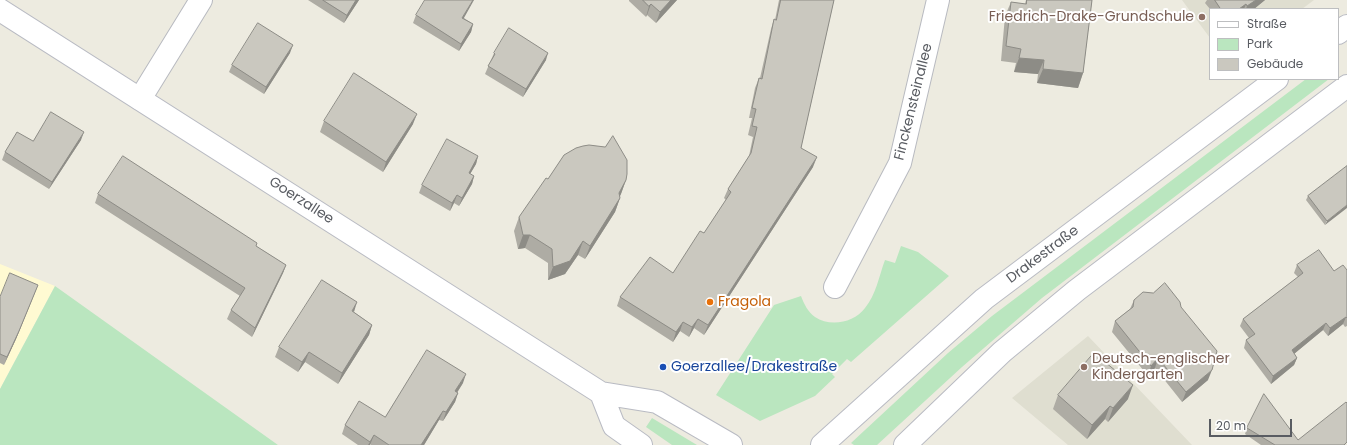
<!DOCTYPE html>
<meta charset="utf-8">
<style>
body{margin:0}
#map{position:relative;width:1347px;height:445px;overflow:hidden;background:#edebe0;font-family:Poppins,sans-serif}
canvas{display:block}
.legend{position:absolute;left:1209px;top:8px;width:130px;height:72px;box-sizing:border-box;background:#fff;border:1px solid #bdbec0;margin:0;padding:5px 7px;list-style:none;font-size:12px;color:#595c62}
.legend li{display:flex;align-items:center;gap:8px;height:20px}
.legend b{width:20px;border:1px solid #bdbec0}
.scale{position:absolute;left:1209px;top:419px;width:83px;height:18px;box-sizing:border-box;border:2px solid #595c62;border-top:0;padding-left:5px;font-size:12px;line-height:14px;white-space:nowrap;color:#595c62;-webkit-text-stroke:3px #fff;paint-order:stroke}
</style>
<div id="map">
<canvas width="1347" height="445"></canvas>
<ul class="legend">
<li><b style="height:5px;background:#fff"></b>Straße</li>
<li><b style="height:11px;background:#bae6bf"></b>Park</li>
<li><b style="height:11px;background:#cac8bf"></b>Gebäude</li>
</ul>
<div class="scale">20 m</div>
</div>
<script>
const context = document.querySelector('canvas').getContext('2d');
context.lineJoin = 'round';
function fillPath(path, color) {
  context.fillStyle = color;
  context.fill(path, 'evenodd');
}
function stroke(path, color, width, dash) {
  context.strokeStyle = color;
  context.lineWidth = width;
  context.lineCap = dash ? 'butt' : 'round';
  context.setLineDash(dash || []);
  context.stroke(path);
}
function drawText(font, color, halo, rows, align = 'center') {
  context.font = font + ' Poppins,sans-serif';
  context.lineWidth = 4;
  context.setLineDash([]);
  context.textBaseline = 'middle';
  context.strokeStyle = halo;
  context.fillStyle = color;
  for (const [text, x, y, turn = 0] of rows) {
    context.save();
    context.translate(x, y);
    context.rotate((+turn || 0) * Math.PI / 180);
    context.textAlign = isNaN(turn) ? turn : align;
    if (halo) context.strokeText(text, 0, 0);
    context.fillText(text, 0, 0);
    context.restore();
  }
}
fillPath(new Path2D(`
 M 0,264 L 55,286 L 0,389 Z`), '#fffad2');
fillPath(new Path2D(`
 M 1182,0 L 1314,0 L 1302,9 L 1210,9 L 1210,38 Z
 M 1088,336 L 1192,445 L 1068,445 L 1012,398 Z`), '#dfded0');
fillPath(new Path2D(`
 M 1306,79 L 1329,79 L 1042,298 L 962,367 L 877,445 L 854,445 L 851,443 L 948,353 L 992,316 Z
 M 901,246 L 918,252 L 949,276 L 851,362 L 847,359 L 832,374 L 835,377 L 815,396 L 760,421 L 716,395 L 774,305 L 801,296 C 804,304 808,312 815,317 C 830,327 854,323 865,308 C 876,295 879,276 885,260 L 895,263 Z
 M 55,286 L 278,445 L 0,445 L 0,389 Z
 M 652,418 L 697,445 L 672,445 L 646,427 Z`), '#bae6bf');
const minor = new Path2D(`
 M 140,99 L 201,0
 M 835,287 L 900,163 L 938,0`);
const secondary = new Path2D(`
 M 0,10 L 601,393 L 657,402 L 731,445
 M 1338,33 L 1347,26
 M 601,393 L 614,426 L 641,445
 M 822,445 L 984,299 L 1277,79
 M 905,445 L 1002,352 L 1077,290 L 1347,86`);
stroke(minor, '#b8bac0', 24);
stroke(secondary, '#b9bbc3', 24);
stroke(minor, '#fff', 22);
stroke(secondary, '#fff', 22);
fillPath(new Path2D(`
 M 308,0 L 359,0 L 344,23 Z
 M 629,0 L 677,0 L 656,23 L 647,15 L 646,17 L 629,1 Z
 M 779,0 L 834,0 L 801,148 L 813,167 L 704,335 L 694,328 L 689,337 L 680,331 L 673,342 L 617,306 L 620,297 L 673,273 L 704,233 L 726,200 L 724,198 L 728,189 L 749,156 L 753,137 L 748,135 L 752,118 L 749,118 L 755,88 L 759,78 L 760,78 L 771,29 L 774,19 L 775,20 Z
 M 1026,0 L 1092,0 L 1083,73 L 1078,88 L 1037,83 L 1038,74 L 1014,72 L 1016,63 L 1001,61 L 1005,16 L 1011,2 L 1025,4 Z
 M 1207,0 L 1265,0 L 1254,9 L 1210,9 L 1205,3 Z
 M 416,15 L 464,18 L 473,24 L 471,32 L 459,51 L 413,23 Z
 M 290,53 L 264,94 L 229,72 L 232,65 Z
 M 494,53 L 546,60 L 523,97 L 485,74 Z
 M 324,121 L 413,124 L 383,172 L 320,132 Z
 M 81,140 L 49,189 L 2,160 L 5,152 L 33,141 Z
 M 478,156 L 476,164 L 470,174 L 474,176 L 472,184 L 459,206 L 454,203 L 450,211 L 419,193 L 422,185 Z
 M 1347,166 L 1325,225 L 1306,200 L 1308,196 Z
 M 548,179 L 626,180 L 620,196 L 620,198 L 615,212 L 585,259 L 578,255 L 565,274 L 548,280 L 548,263 L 525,248 L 518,249 L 514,231 L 519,217 Z
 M 98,194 L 256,246 L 286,265 L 283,273 L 252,337 L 227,319 L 231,310 L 240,296 L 95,203 Z
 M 1297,265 L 1334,271 L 1347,270 L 1347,326 L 1345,327 L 1343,324 L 1328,336 L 1323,330 L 1294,354 L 1297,358 L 1294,365 L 1271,384 L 1244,348 L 1246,340 L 1249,338 L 1240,326 L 1243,319 L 1298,277 L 1294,273 Z
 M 38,285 L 16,339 L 4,365 L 0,363 L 0,297 Z
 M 1134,300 L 1181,307 L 1208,380 L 1182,402 L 1155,368 L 1148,376 L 1112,332 L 1115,321 L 1130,309 Z
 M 354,312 L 372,325 L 369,335 L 338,384 L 305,362 L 298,372 L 275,357 L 279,347 Z
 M 463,383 L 457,393 L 458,393 L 455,402 L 443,421 L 439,420 L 424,445 L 371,445 L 371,444 L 370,445 L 358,445 L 342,434 L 345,425 L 385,417 Z
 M 1058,395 L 1128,399 L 1108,422 L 1105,419 L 1087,439 L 1053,409 Z
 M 1247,428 L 1298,440 L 1347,445 L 1261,445 L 1245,434 Z`), '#aeaca4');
fillPath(new Path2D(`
 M 356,0 L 359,0 L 344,23 L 347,15 Z
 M 473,0 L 474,0 L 460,25 L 462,18 Z
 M 671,0 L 677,0 L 656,23 L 660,12 Z
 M 1256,0 L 1265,0 L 1254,9 L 1246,9 L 1247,6 Z
 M 651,4 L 647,15 L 646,17 L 649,6 Z
 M 1246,4 L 1244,9 L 1239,9 Z
 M 473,24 L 471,32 L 459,51 L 461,44 Z
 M 293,45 L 290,53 L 264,94 L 266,87 Z
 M 548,53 L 546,60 L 523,97 L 526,89 Z
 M 1019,58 L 1044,60 L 1038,74 L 1014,72 Z
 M 1043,69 L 1083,73 L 1078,88 L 1037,83 Z
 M 417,114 L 413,124 L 383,172 L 386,162 Z
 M 84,132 L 81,140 L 49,189 L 52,182 Z
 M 478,156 L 476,164 L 466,181 L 469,173 Z
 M 817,157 L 813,167 L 704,335 L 708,325 Z
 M 474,176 L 472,184 L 459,206 L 462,198 Z
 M 626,180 L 621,194 L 614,207 L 619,193 Z
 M 457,195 L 454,203 L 450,211 L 452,203 Z
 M 620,198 L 615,212 L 585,259 L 590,246 Z
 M 1347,205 L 1347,208 L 1325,225 L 1327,221 Z
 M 523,235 L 530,235 L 525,248 L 518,249 Z
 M 583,241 L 578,255 L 565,274 L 548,280 L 553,267 Z
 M 286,265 L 283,273 L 252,337 L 255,328 Z
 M 38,285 L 16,339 L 4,365 L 7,357 Z
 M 357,302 L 354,312 L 352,311 Z
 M 1346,317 L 1343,324 L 1328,336 L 1330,328 Z
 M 698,319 L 694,328 L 689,337 L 692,327 Z
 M 683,322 L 680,331 L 673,342 L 676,332 Z
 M 1326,323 L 1323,330 L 1289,358 L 1292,350 Z
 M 372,325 L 369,335 L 338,384 L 342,373 Z
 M 309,352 L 305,362 L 298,372 L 302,362 Z
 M 1158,358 L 1155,368 L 1148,376 L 1151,366 Z
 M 1297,358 L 1294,365 L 1271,384 L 1273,376 Z
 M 1212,370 L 1208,380 L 1182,402 L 1186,392 Z
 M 466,374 L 463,383 L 452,400 L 455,391 Z
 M 1133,385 L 1128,399 L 1108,422 L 1113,408 Z
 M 458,393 L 455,402 L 443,421 L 446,412 Z
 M 1110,406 L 1105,419 L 1087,439 L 1092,425 Z
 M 443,411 L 439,420 L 424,445 L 421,445 Z
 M 374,435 L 370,445 L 368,445 L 370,442 Z`), '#8d8c86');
const building = new Path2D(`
 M 323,0 L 356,0 L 347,15 Z
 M 425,0 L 473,0 L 462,18 L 473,24 L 461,44 L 416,15 Z
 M 643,0 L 671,0 L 660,12 L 651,4 L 649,6 Z
 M 781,0 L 834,0 L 801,148 L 817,157 L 708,325 L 698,319 L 692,327 L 683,322 L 676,332 L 620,297 L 650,257 L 673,273 L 700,231 L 704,233 L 731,192 L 728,189 L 751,153 L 757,127 L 752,126 L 756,109 L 752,108 L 759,78 L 762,79 L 774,19 L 776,20 Z
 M 1027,0 L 1092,0 L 1083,73 L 1043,69 L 1044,60 L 1019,58 L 1021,49 L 1006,46 L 1011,2 L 1026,4 Z
 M 1215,0 L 1256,0 L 1247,6 L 1246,4 L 1239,9 L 1221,9 Z
 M 258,23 L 293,45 L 266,87 L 232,65 Z
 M 509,28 L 548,53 L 526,89 L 488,66 L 495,54 L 494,53 Z
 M 354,73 L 417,114 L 386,162 L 324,121 Z
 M 51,112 L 84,132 L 52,182 L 5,152 L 17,132 L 33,141 Z
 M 613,136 L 627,160 L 627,174 L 626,180 L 619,193 L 620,198 L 590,246 L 583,241 L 570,261 L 553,267 L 552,249 L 530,235 L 523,235 L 519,217 L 546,178 L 548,179 L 564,155 L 576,148 L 583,146 L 589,145 L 605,147 Z
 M 447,139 L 478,156 L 469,173 L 474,176 L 462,198 L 457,195 L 452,203 L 422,185 Z
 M 123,156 L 257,243 L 256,246 L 286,265 L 255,328 L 231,310 L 245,288 L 98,194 Z
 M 1347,166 L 1347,205 L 1327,221 L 1308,196 Z
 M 1319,250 L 1334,271 L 1343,265 L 1347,270 L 1347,318 L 1346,317 L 1330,328 L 1326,323 L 1292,350 L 1297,358 L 1273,376 L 1246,340 L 1255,334 L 1243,319 L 1303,273 L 1297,265 Z
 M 10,273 L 38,285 L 19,331 L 7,357 L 0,354 L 0,297 Z
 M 322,280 L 357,302 L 352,311 L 372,325 L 342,373 L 309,352 L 302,362 L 279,347 Z
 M 1165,283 L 1180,302 L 1181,307 L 1217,351 L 1212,370 L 1186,392 L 1158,358 L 1151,366 L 1115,321 L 1133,307 L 1134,300 L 1143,292 L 1153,293 Z
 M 427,350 L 466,374 L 455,391 L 458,393 L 446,412 L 443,411 L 421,445 L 389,445 L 374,435 L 370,442 L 345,425 L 359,401 L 385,417 Z
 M 1094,353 L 1133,385 L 1113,408 L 1110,406 L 1092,425 L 1058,395 Z
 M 1264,394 L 1298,440 L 1346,402 L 1347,403 L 1347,442 L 1344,445 L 1275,445 L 1247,428 Z`);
fillPath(building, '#cac8bf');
stroke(building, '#8d8c86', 1);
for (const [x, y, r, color] of [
 [1202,17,4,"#8d6e63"],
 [710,302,4,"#e8710a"],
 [663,367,4,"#1a4fb4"],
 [1084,367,4,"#8d6e63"]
]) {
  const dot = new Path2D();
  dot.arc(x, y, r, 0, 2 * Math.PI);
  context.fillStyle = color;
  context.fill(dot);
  stroke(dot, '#fff', 1.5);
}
drawText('14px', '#785e54', '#fff', [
 ["Friedrich-Drake-Grundschule",1194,17],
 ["Deutsch-englischer",1092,359,"left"],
 ["Kindergarten",1092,375,"left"]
], 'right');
drawText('14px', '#595c62', '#fff', [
 ["Finckensteinallee",914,102,-76],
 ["Goerzallee",301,201,33],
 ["Drakestraße",1043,255,-37]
]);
drawText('14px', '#c56008', '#fff', [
 ["Fragola",718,302]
], 'left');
drawText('14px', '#164399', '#fff', [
 ["Goerzallee/Drakestraße",671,367]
], 'left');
</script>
